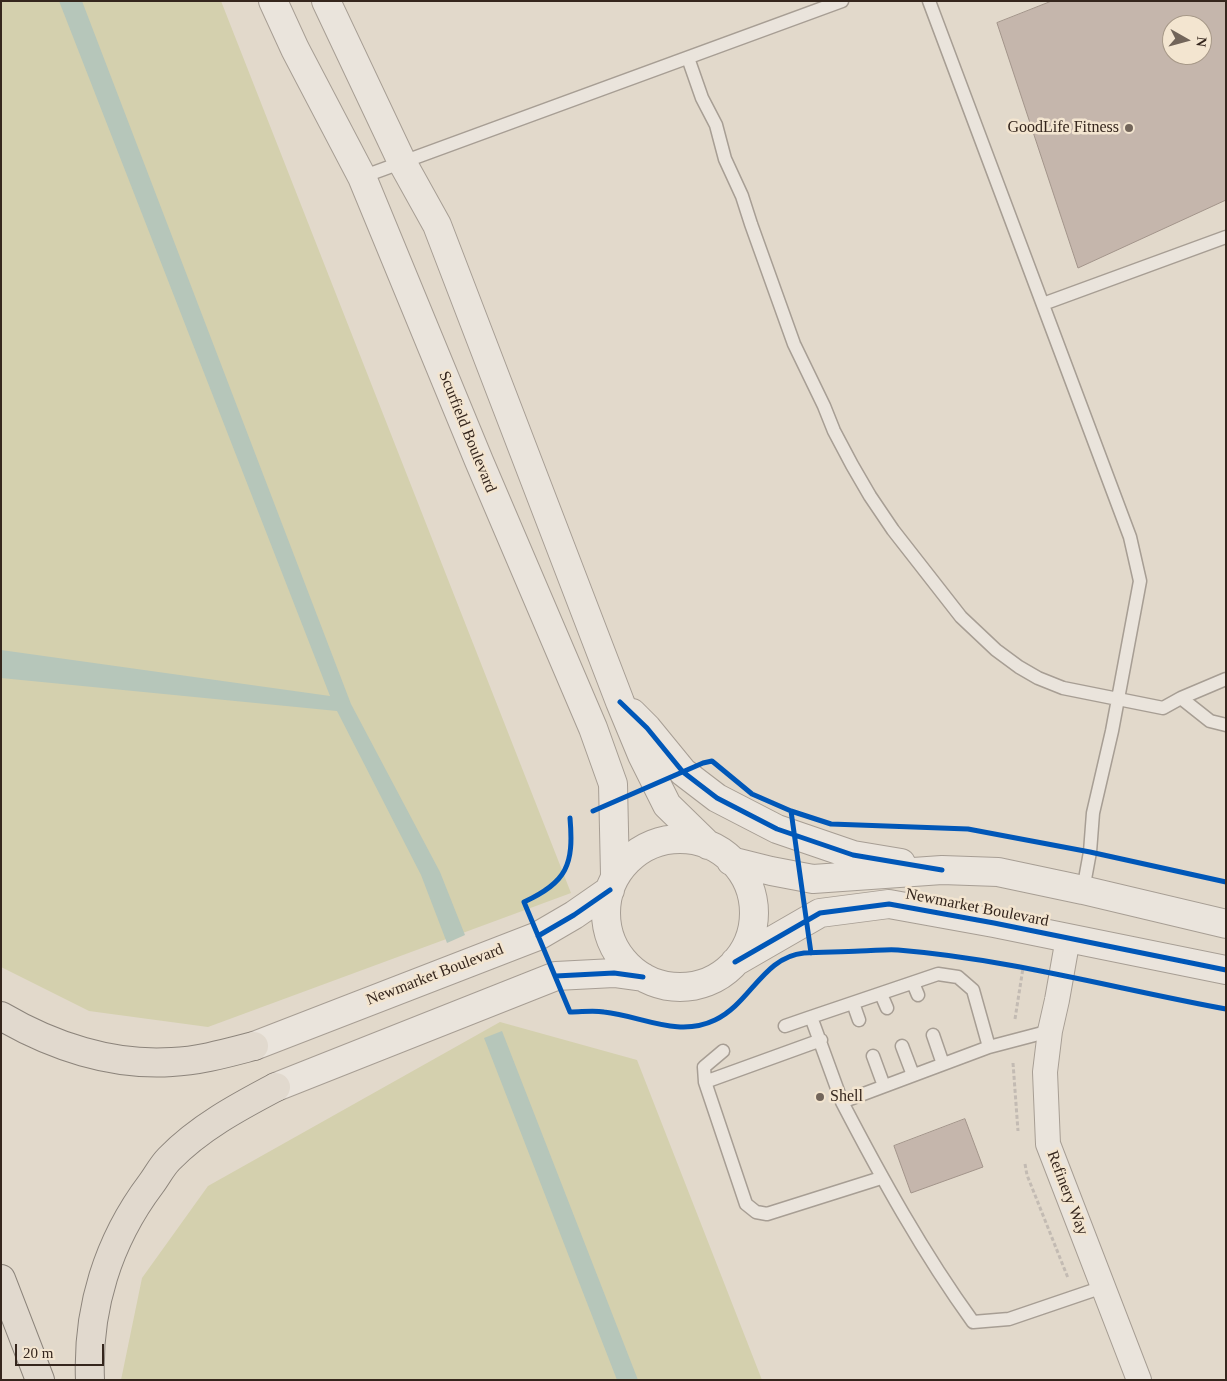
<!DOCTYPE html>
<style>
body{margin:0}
#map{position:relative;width:1227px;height:1381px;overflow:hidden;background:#e2d9cb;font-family:Georgia,serif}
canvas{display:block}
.frame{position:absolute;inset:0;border:2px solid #35261d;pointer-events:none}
.north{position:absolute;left:1162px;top:15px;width:50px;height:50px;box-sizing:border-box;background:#f3e5d0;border:1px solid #a79988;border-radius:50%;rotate:97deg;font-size:14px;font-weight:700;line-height:20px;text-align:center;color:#35261d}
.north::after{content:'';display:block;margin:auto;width:18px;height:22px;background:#72655a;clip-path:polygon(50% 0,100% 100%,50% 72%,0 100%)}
.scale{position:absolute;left:15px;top:1344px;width:89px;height:22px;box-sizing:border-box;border:2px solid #35261d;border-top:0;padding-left:6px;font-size:15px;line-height:18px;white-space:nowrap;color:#35261d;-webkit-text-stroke:4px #f3e5d0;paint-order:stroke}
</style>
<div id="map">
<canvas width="1227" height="1381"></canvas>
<div class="frame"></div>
<div class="north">N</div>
<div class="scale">20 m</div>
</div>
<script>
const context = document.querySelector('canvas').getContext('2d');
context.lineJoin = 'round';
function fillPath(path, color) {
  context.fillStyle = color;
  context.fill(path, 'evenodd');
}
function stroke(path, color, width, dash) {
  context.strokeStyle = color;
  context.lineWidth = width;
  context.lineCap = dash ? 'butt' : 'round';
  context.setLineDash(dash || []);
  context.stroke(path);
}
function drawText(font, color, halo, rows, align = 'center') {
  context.font = font + ' Georgia,serif';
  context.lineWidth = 5;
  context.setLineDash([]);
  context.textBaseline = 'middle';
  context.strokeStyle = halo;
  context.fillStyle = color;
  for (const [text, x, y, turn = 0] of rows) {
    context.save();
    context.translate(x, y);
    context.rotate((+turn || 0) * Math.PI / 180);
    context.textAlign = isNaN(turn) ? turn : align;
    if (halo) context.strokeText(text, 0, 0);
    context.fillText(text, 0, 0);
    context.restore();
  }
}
fillPath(new Path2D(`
 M 1,1 L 221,1 L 571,893 L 208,1027 L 89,1011 L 1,967 Z
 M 500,1022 L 637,1060 L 762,1380 L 121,1380 L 142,1278 L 208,1186 Z`), '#d4d0ae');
fillPath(new Path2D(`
 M 59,1 L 82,1 L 351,704 L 440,872 L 465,935 L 447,943 L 421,875 L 337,711 L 1,678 L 1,650 L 330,696 Z
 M 502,1031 L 638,1380 L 617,1380 L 484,1038 Z`), '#b6c6ba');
const building = new Path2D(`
 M 1052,1 L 1226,1 L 1226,200 L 1078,268 L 997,23 ZM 1172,25 L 1202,25 L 1202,55 L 1172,55 Z
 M 965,1119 L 983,1167 L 911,1193 L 894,1146 Z`);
fillPath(building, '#c5b6ac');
stroke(building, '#a2948a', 1);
const service = new Path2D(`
 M 929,1 L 1130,537 L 1140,581 L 1112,731 L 1093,813 L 1090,852 L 1083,890
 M 688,58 L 702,98 L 716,125 L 725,159 L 742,196 L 751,224 L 794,344 L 824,406 L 834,431 L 852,465 L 870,496 L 893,530 L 961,617 L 996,650 L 1019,667 L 1038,678 L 1063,688 L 1163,708 L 1181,698 L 1226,679
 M 362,177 L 842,1
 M 1043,304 L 1226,237
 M 1181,698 L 1210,721 L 1226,725
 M 913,983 L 918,995
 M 881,994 L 887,1008
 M 853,1003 L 859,1020
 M 785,1026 L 811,1017
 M 1050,1031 L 989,1047 L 842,1102 C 881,1177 923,1253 973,1322 L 1009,1319 L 1103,1287
 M 933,1035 L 943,1064
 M 902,1046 L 913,1075
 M 723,1051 L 704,1067 L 705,1082 L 746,1204 L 756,1212 L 767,1214 L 881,1178
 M 873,1056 L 884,1086
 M 705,1082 L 821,1040
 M 842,1102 L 811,1017 L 938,974 L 958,977 L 973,990 L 989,1047`);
const minor = new Path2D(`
 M 1068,938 L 1057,1000 L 1050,1031 L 1045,1072 L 1048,1144 L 1139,1380`);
const tertiary = new Path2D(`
 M 273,1 L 295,49 L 362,177 L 479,461 L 593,728 L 613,784 L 615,875
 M 326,1 L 402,162 L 437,225 L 620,702 L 642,755 L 667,805 L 708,845
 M 632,713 L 647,728 L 683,772 L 717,798 L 777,829 L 853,855 L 901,863
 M606 913a74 74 0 1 1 148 0a74 74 0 1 1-148 0Z
 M 731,861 L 771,871 L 813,879 L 942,870 L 998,872 L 1083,890 L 1226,924
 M 735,962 L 820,913 L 889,904 L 994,923 L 1226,970
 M 254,1046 L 538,936 L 574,915 L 610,890
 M 276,1087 L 556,976 L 614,973 L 643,977`);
const primary = new Path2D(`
 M 1,1016 C 52,1046 112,1066 172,1062 C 199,1061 227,1053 254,1046
 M 1,1279 L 40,1380
 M 90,1380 C 87,1309 108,1241 151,1184 C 157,1176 162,1166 169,1159 C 199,1128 238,1107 276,1087`);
stroke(service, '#a79e94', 15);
stroke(minor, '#a79e94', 26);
stroke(tertiary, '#a79e94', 30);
stroke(primary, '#8c847b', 30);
stroke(new Path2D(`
 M 1015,1019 L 1023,968
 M 1013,1063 L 1018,1131
 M 1025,1164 L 1027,1175 L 1068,1278`), '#c3bbb3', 3, [4, 2.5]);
stroke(service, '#eae4dc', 12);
stroke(minor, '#eae4dc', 24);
stroke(tertiary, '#eae4dc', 28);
stroke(primary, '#e1d9ce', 28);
stroke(new Path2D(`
 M 620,702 L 647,728 L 683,772 L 717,798 L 777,829 L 853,855 L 942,870
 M 593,811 L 703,763 L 712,761 L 752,794 L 791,811 L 831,824 L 968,829 L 1090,852 L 1226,882
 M 791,811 L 811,953
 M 570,818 C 574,865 567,882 524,902 L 570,1012 C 582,1012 593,1010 604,1012 C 642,1016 678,1038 715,1020 C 750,1004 763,957 804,953 C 823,952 842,952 860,951 C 873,951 886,949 898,950 C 1009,959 1117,989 1226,1009
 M 538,936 L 574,915 L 610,890
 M 735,962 L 820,913 L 889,904 L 994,923 L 1226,970
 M 556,976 L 614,973 L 643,977`), '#0057b8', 5);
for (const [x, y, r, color] of [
 [1129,128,5,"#72655a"],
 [820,1097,5,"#72655a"]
]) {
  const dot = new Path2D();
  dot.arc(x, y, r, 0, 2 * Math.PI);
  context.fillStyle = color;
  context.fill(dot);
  stroke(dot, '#f3e5d0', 2);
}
drawText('16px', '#35261d', '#f3e5d0', [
 ["GoodLife Fitness",1119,128],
 ["Shell",830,1097,"left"]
], 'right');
drawText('16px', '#35261d', '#f3e5d0', [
 ["Scurfield Boulevard",467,432,68],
 ["Newmarket Boulevard",977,908,11],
 ["Newmarket Boulevard",435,975,-21],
 ["Refinery Way",1067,1193,69]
]);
</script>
